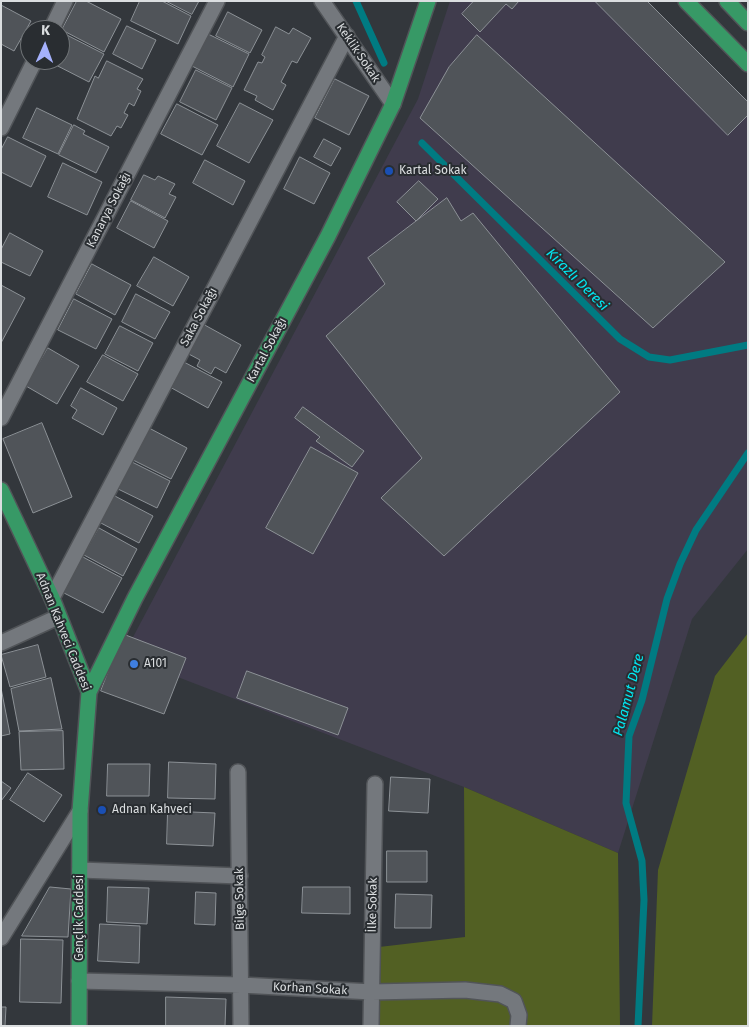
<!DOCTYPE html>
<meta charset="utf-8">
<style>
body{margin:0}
#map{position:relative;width:749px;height:1027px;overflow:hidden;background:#33373c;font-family:"Fira Sans",sans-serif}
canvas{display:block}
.frame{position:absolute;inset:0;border:2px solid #dbdee0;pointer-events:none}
.north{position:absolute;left:20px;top:20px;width:50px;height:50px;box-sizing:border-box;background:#292d31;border:1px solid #707477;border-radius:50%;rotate:2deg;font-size:14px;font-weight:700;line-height:20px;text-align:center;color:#dbdee0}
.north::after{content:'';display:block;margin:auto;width:18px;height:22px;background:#a5b1fc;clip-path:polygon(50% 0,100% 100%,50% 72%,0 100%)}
</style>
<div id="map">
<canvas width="749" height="1027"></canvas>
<div class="frame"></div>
<div class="north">K</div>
</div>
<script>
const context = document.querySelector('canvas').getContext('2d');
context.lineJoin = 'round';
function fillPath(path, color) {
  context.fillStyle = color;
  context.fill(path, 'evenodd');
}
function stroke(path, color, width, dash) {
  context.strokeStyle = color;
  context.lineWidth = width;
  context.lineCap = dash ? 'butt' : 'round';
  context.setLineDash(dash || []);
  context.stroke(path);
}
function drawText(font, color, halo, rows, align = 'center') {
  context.font = font + ' "Fira Sans",sans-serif';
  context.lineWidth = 4;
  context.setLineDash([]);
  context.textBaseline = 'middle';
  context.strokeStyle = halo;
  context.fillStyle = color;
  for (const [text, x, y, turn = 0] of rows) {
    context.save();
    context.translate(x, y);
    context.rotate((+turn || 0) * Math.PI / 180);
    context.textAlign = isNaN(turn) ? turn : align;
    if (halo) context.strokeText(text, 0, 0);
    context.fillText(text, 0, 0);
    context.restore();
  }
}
fillPath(new Path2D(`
 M 450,1 L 640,1 L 748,109 L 748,549 L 692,619 L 618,853 L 464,787 L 123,656 L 418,99 Z`), '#403c4d');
fillPath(new Path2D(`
 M 748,633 L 748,1026 L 652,1026 L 658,870 L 715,676 Z
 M 464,787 L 618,853 L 620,1026 L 378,1026 L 379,947 L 465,937 Z`), '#526023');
stroke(new Path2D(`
 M 356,1 L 384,63
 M 422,143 L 620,339 L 649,357 L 670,360 L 748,345
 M 638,1026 L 644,900 L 642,861 L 626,803 L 629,736 L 642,700 L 667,599 L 680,564 L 696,530 L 748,453`), '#007b82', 7);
const building = new Path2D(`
 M 77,1 L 86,1 L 121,19 L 104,52 L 62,30 Z
 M 140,1 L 162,1 L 191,16 L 178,44 L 131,21 Z
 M 166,1 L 199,1 L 192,14 Z
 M 474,1 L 519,1 L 512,9 L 506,4 L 480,32 L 462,14 Z
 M 595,1 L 647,1 L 748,102 L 748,115 L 728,135 Z
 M 1,5 L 31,21 L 14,51 L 1,44 Z
 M 228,12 L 262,30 L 250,53 L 216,36 Z
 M 127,26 L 156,40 L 142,69 L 113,54 Z
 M 276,27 L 289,34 L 293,28 L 311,38 L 297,63 L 292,61 L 281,82 L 286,85 L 273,110 L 255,100 L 257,96 L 244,90 L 258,62 L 262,63 L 265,57 L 262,55 Z
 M 61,32 L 104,54 L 89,82 L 46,60 L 60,60 Z
 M 208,34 L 249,54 L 233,87 L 192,66 Z
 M 477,35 L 725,262 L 653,328 L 420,118 L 449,67 Z
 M 107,61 L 143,79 L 137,89 L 141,91 L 134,106 L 129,103 L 124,113 L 128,115 L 121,128 L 117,126 L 111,136 L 77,119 L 95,76 L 98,78 Z
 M 196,70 L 232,88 L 216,120 L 180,102 Z
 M 335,79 L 369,96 L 349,135 L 315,118 Z
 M 240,103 L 273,120 L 249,163 L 217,146 Z
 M 177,104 L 218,125 L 202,155 L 161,134 Z
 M 37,108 L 72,125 L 58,154 L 23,138 Z
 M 74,125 L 85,131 L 83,134 L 109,147 L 96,173 L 59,155 Z
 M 8,137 L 46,156 L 31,187 L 1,172 L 1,150 Z
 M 324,139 L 341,148 L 331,166 L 314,157 Z
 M 300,157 L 330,173 L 314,204 L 284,189 Z
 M 205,160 L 245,181 L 233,205 L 193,183 Z
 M 63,163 L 102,182 L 87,215 L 48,197 Z
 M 144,175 L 155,180 L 158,176 L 175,184 L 169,194 L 176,197 L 165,218 L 131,200 Z
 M 419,181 L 438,199 L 416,221 L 397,202 Z
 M 447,198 L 461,221 L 473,213 L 620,392 L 444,556 L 381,498 L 422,458 L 326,336 L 385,284 L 368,258 Z
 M 131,201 L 168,221 L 154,248 L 117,228 Z
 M 10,233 L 43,251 L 30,276 L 1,262 L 1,250 Z
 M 154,257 L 189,277 L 173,306 L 137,286 Z
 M 92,264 L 131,285 L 115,315 L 76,294 Z
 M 1,285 L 25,298 L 1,343 Z
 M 136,294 L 170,312 L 155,339 L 122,322 Z
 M 74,299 L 112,319 L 96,349 L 58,330 Z
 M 201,323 L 241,345 L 226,373 L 215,367 L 211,374 L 197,366 L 200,360 L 185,352 Z
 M 120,326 L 153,343 L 138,371 L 105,354 Z
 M 48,348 L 79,366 L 57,404 L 26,386 Z
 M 103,355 L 138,374 L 123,401 L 87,382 Z
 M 182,361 L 222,382 L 208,408 L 168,386 Z
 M 81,388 L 117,408 L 103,435 L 72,418 L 77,410 L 71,406 Z
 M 303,407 L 364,451 L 352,467 L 316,441 L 320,437 L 295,418 Z
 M 42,423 L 72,497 L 33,513 L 3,439 Z
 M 149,428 L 187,448 L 171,479 L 133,460 Z
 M 311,447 L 358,473 L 313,554 L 266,528 Z
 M 132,462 L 170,481 L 157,508 L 118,489 Z
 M 113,495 L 153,516 L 139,543 L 99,522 Z
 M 99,528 L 137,549 L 123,576 L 84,555 Z
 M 83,557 L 122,578 L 103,613 L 64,593 Z
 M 123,634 L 186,658 L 164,714 L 101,691 Z
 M 38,645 L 46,677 L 10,687 L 1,655 Z
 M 247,671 L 348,708 L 338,735 L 237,698 Z
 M 51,678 L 62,729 L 19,731 L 11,689 Z
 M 1,688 L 10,734 L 1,736 Z
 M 63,731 L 64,769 L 21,770 L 19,732 Z
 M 169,762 L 216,764 L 215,799 L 168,798 Z
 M 108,764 L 150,764 L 149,796 L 107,796 Z
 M 28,773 L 62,795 L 44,822 L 10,800 Z
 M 391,777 L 430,779 L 428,813 L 389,811 Z
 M 1,781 L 11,788 L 1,801 Z
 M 168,811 L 215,813 L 213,846 L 167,844 Z
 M 387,851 L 427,851 L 427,882 L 387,882 Z
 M 50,887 L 71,889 L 68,937 L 22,936 Z
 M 108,887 L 149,888 L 147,924 L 107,922 Z
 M 303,887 L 350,887 L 350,914 L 302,913 Z
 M 196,892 L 216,893 L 215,925 L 195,924 Z
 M 396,894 L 432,895 L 431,928 L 395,928 Z
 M 100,924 L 140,926 L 139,963 L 98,961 Z
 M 21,939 L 63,940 L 61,1003 L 20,1002 Z
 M 166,997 L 226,999 L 225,1026 L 166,1026 Z
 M 1,1007 L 6,1007 L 5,1026 L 1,1026 Z`);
fillPath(building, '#505459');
stroke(building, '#8c9196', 1);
const minor = new Path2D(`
 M 322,1 L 393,104
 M 51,30 L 65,1
 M 1,128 L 35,60
 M 1,418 L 217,1
 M 52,598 L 347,36
 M 1,643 L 58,617
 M 238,772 L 241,1026
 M 80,870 L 240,876
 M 1,938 L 80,811
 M 79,981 L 241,985 L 372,992 L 465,990 L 500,994 L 514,1001 L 519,1015 L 518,1026
 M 371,1026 L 375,784`);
const major = new Path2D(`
 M 686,1 L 748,64
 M 727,1 L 748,23
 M 1,490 L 52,598 L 89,692 L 80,811 L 79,1026
 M 89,692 L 135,598 L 328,236 L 393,104 L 428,1`);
stroke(minor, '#515458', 18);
stroke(major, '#515458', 18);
stroke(minor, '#74787d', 15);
stroke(major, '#379966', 15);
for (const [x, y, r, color] of [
 [389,171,5,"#1a4fb4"],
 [134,664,5,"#3f7fe0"],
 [102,810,5,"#1a4fb4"]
]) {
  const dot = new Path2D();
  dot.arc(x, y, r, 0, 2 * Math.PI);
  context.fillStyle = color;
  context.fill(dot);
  stroke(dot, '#292d31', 2);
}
drawText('12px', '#dbdee0', '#292d31', [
 ["Keklik Sokak",358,53,56],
 ["Kanarya Sokağı",109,210,-63],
 ["Saka Sokağı",199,317,-62],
 ["Kartal Sokağı",267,350,-62],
 ["Adnan Kahveci Caddesi",63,632,68],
 ["Bilge Sokak",240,899,-91],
 ["İlke Sokak",373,905,-89],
 ["Gençlik Caddesi",80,918,-90],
 ["Korhan Sokak",310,989,3]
]);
drawText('12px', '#dbdee0', '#292d31', [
 ["Kartal Sokak",399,171],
 ["A101",144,664],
 ["Adnan Kahveci",112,810]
], 'left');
drawText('italic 14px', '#02e7f2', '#292d31', [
 ["Kirazlı Deresi",577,280,45],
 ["Palamut Dere",629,695,-75]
]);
</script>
